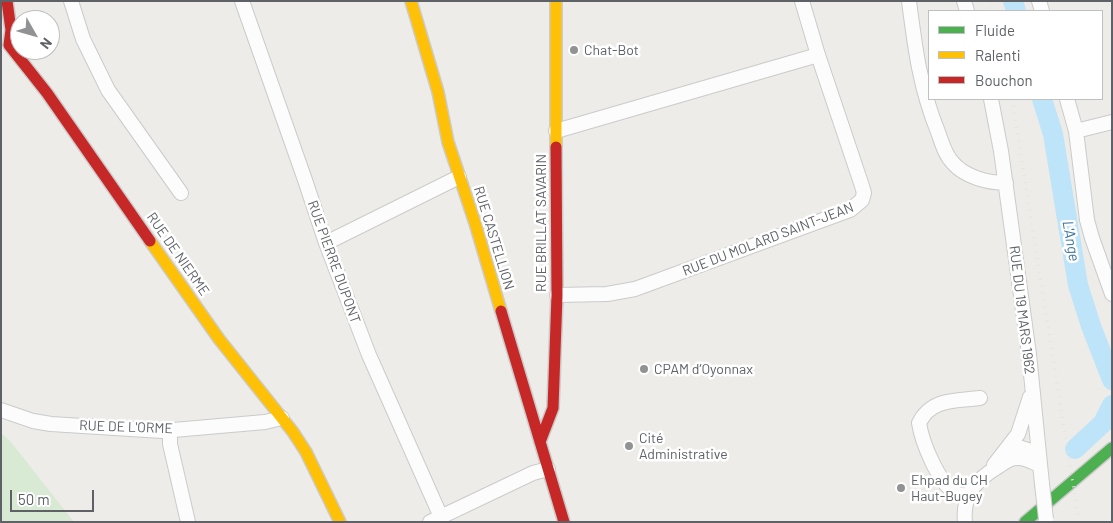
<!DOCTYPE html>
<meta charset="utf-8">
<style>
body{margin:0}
#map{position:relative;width:1113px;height:523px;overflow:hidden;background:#eeece8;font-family:Barlow,sans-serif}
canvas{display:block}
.frame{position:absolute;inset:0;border:2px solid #5e6267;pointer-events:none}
.legend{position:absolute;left:928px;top:10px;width:175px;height:90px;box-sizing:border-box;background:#fff;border:1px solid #bfc0c2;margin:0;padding:6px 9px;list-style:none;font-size:15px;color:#5e6267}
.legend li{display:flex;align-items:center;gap:10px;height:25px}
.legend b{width:25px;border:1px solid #bfc0c2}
.north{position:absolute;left:10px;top:10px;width:50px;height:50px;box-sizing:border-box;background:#fff;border:1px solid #bfc0c2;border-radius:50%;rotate:128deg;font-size:14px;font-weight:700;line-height:20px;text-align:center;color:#5e6267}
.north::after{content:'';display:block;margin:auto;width:18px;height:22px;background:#909294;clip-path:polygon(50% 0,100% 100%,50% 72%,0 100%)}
.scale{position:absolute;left:10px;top:490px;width:84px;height:22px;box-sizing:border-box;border:2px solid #5e6267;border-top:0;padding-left:6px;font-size:15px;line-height:18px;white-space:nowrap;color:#5e6267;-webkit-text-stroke:4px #fff;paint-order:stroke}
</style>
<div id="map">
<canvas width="1113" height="523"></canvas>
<div class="frame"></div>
<ul class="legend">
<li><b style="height:6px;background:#4caf50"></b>Fluide</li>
<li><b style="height:6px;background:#ffc107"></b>Ralenti</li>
<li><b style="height:6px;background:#c62828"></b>Bouchon</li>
</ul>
<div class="north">N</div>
<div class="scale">50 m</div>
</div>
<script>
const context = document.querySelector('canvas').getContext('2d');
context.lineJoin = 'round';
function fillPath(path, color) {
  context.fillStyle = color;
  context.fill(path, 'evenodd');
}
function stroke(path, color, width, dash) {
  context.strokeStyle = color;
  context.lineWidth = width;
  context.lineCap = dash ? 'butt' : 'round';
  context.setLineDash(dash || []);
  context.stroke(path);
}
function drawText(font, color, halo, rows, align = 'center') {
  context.font = font + ' Barlow,sans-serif';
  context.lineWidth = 5;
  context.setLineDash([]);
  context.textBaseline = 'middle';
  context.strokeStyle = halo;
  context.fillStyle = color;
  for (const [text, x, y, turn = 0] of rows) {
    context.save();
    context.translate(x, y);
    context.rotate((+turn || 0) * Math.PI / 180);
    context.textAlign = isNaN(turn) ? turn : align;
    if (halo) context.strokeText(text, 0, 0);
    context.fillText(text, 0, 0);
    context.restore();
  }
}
fillPath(new Path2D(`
 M 1,433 L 11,442 L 74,522 L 1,522 Z`), '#d8e9d4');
stroke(new Path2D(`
 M 1013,1 L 1016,11
 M 1042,99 L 1053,134 L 1078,285 L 1091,326 L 1112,380
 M 1075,449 L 1103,423 L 1112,405`), '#bde4f8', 20);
const street = new Path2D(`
 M 71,1 L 83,39 L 108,90 L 181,193
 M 242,1 L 305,180 L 326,243 L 369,355 L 441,517
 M 909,1 C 915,48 920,88 938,132 C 942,143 945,155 953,163 C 965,177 988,183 1006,183
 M 964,1 L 967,11
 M 1039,1 L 1042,11
 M 991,99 L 1001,151 L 1029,354 L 1042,484
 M 1067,99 L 1076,131 L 1087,220 L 1092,238 L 1112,294
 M 556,131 L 818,55
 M 1076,131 L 1112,122
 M 326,243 L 459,177
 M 557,295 L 607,294 L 635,289 L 850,210 L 862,200 L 864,193 L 862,186 L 818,55 L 802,1
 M 1,410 L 33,421 L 51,424 L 162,431 L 265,422 L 282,418
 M 170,431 L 170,444 L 188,522
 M 1004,454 L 1018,447 L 1038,453
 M 994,465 L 1018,434 L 1030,397
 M 967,496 C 964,495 959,495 956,493 C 938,483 922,442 919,423 C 931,398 956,401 980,398
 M 430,522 L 533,473 L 548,469
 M 965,522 C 962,494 977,479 999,466 C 1005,462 1010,458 1017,458 C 1025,457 1032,462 1039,465`);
const fast = new Path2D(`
 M 1025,522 L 1112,448`);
const slow = new Path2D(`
 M 411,1 L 438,92 L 448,142 L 475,223 L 501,311
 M 556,1 L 556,147
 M 150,241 L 219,339 L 293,432 L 306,452 L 340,522`);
const jam = new Path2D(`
 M 7,1 L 11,30 L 9,45 L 47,93 L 150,241
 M 501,311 L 564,522
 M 540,442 L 553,408 L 557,295 L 556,147`);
stroke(street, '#cacbca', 16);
stroke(fast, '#cacbca', 14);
stroke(slow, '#cacbca', 14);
stroke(jam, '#cacbca', 14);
stroke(street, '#fcfcfc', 14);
stroke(fast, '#4caf50', 11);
stroke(slow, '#ffc107', 11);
stroke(jam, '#c62828', 11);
stroke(new Path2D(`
 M 987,1 L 990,11
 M 1012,99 L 1079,522`), '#e3e4e3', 3, [1, 6]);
const streetBridge = new Path2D(`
 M 1042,484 L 1046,519`);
stroke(streetBridge, '#cacbca', 16, []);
stroke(streetBridge, '#fcfcfc', 14);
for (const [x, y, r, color] of [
 [574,50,5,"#909294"],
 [644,369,5,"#909294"],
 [629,446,5,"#909294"],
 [901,488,5,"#909294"]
]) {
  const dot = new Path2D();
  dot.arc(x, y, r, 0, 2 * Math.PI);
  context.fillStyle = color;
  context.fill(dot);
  stroke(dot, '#fff', 2);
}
drawText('14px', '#5e6267', '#fff', [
 ["Chat-Bot",584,50],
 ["CPAM d’Oyonnax",654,369],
 ["Cité",639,438],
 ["Administrative",639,454],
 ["Ehpad du CH",911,480],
 ["Haut-Bugey",911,496]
], 'left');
drawText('14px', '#5e6267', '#fff', [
 ["RUE BRILLAT SAVARIN",541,223,-90],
 ["RUE CASTELLION",494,238,73],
 ["RUE DU MOLARD SAINT-JEAN",768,239,-21],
 ["RUE DE NIERME",178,254,55],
 ["RUE PIERRE DUPONT",334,262,70],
 ["RUE DU 19 MARS 1962",1022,310,83],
 ["RUE DE L'ORME",126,427,2]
]);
drawText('italic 15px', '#3d76a0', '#fff', [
 ["L'Ange",1071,241,80]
]);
</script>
